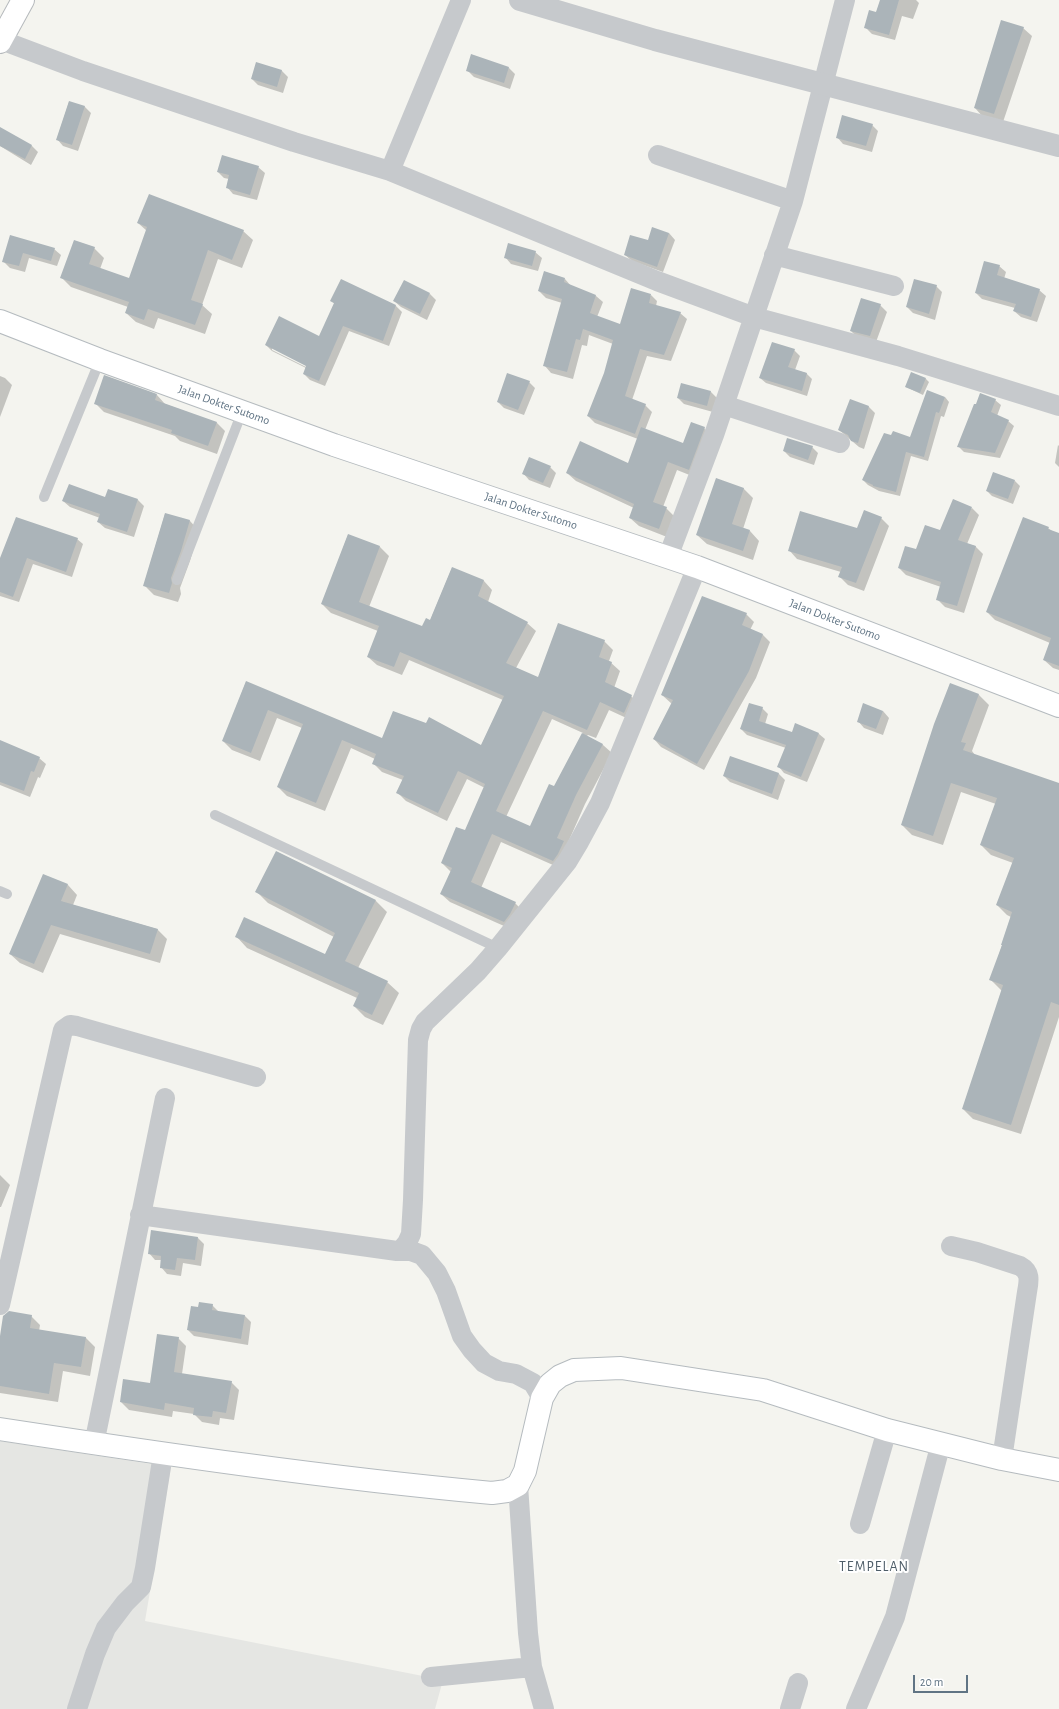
<!DOCTYPE html>
<style>
body{margin:0}
#map{position:relative;width:1059px;height:1709px;overflow:hidden;background:#f4f4ef;font-family:"Alegreya Sans",sans-serif}
canvas{display:block}
.scale{position:absolute;left:913px;top:1675px;width:55px;height:18px;box-sizing:border-box;border:2px solid #607484;border-top:0;padding-left:5px;font-size:12px;line-height:14px;white-space:nowrap;color:#607484;-webkit-text-stroke:3px #fff;paint-order:stroke}
</style>
<div id="map">
<canvas width="1059" height="1709"></canvas>
<div class="scale">20 m</div>
</div>
<script>
const context = document.querySelector('canvas').getContext('2d');
context.lineJoin = 'round';
function fillPath(path, color) {
  context.fillStyle = color;
  context.fill(path, 'evenodd');
}
function stroke(path, color, width, dash) {
  context.strokeStyle = color;
  context.lineWidth = width;
  context.lineCap = dash ? 'butt' : 'round';
  context.setLineDash(dash || []);
  context.stroke(path);
}
function drawText(font, color, halo, rows, align = 'center') {
  context.font = font + ' "Alegreya Sans",sans-serif';
  context.lineWidth = 4;
  context.setLineDash([]);
  context.textBaseline = 'middle';
  context.strokeStyle = halo;
  context.fillStyle = color;
  for (const [text, x, y, turn = 0] of rows) {
    context.save();
    context.translate(x, y);
    context.rotate((+turn || 0) * Math.PI / 180);
    context.textAlign = isNaN(turn) ? turn : align;
    if (halo) context.strokeText(text, 0, 0);
    context.fillText(text, 0, 0);
    context.restore();
  }
}
fillPath(new Path2D(`
 M 0,1441 L 171,1467 L 145,1621 L 443,1680 L 435,1709 L 0,1709 Z`), '#e5e6e3');
fillPath(new Path2D(`
 M 881,0 L 916,0 L 919,3 L 913,19 L 902,16 L 895,40 L 872,34 L 865,27 L 876,13 Z
 M 1023,28 L 1032,36 L 1003,122 L 983,117 L 975,108 Z
 M 257,63 L 282,71 L 288,77 L 283,93 L 258,85 L 252,79 Z
 M 509,68 L 515,74 L 510,89 L 474,77 L 467,70 Z
 M 69,102 L 85,107 L 91,113 L 78,151 L 63,146 L 57,139 Z
 M 872,125 L 878,131 L 872,152 L 843,144 L 837,137 Z
 M 4,131 L 32,146 L 38,152 L 31,165 L 0,146 L 0,138 Z
 M 258,167 L 265,173 L 257,200 L 233,194 L 227,187 L 229,179 L 224,178 L 218,172 Z
 M 138,223 L 243,231 L 253,240 L 242,268 L 218,259 L 202,305 L 212,314 L 205,334 L 158,318 L 154,329 L 136,322 L 126,313 L 128,307 L 71,287 L 62,278 L 94,248 L 104,258 L 100,269 L 130,280 L 147,231 Z
 M 669,233 L 675,240 L 663,272 L 632,261 L 625,255 L 648,241 Z
 M 11,236 L 54,249 L 61,255 L 57,266 L 29,258 L 25,272 L 10,268 L 3,261 Z
 M 535,252 L 542,258 L 538,271 L 511,264 L 505,257 Z
 M 999,266 L 1006,272 L 1004,279 L 1039,290 L 1046,296 L 1037,322 L 1021,317 L 1014,311 L 1015,308 L 982,299 L 976,293 Z
 M 565,279 L 571,286 L 596,296 L 603,302 L 597,317 L 621,326 L 651,295 L 657,301 L 656,306 L 680,313 L 687,319 L 671,361 L 647,356 L 632,400 L 645,405 L 652,412 L 645,430 L 684,444 L 704,428 L 713,437 L 697,478 L 677,470 L 663,507 L 666,508 L 675,517 L 667,537 L 639,526 L 630,518 L 634,508 L 576,481 L 567,473 L 629,465 L 638,439 L 595,423 L 588,416 L 605,373 L 613,344 L 589,335 L 587,346 L 582,345 L 573,379 L 551,373 L 545,366 L 562,303 L 546,298 L 539,291 Z
 M 341,280 L 396,306 L 402,312 L 389,346 L 349,331 L 325,386 L 310,380 L 304,374 L 306,368 L 272,351 L 266,345 L 320,337 L 335,304 L 331,301 ZM 272,348 L 311,367 L 310,369 L 272,350 Z
 M 936,286 L 942,292 L 935,320 L 913,313 L 907,307 Z
 M 430,294 L 436,300 L 427,320 L 401,307 L 394,301 Z
 M 880,305 L 887,312 L 876,342 L 857,337 L 851,331 Z
 M 794,350 L 800,356 L 795,370 L 806,373 L 812,379 L 807,396 L 766,383 L 760,378 Z
 M 912,373 L 926,379 L 929,382 L 923,395 L 906,387 Z
 M 0,376 L 5,378 L 12,385 L 0,417 Z
 M 529,382 L 535,388 L 524,415 L 504,408 L 498,402 Z
 M 711,392 L 717,398 L 713,412 L 684,404 L 678,398 Z
 M 157,395 L 165,404 L 217,423 L 225,431 L 217,454 L 180,441 L 175,436 L 104,412 L 95,403 Z
 M 945,397 L 949,402 L 944,417 L 941,416 L 928,461 L 911,456 L 900,496 L 879,491 L 868,485 L 863,480 L 910,438 Z
 M 995,400 L 1001,405 L 997,416 L 1008,421 L 1014,426 L 1000,458 L 964,452 L 958,446 Z
 M 850,401 L 869,407 L 875,413 L 864,449 L 859,447 L 839,430 Z
 M 1058,445 L 1059,446 L 1059,467 L 1055,463 Z
 M 812,447 L 818,453 L 814,465 L 790,457 L 784,451 Z
 M 550,467 L 556,473 L 550,488 L 529,480 L 523,473 Z
 M 1015,481 L 1020,486 L 1013,504 L 992,496 L 987,491 Z
 M 743,488 L 753,498 L 743,529 L 750,531 L 759,541 L 753,560 L 707,544 L 697,535 Z
 M 106,499 L 138,500 L 144,506 L 134,537 L 105,528 L 98,522 L 100,518 L 70,507 L 63,501 Z
 M 972,508 L 979,515 L 967,544 L 975,546 L 983,554 L 964,613 L 945,607 L 937,599 L 941,587 L 906,575 L 899,568 L 941,531 Z
 M 165,514 L 190,521 L 199,531 L 190,561 L 180,588 L 181,594 L 178,602 L 154,595 L 144,585 Z
 M 881,518 L 889,526 L 864,591 L 848,585 L 839,576 L 841,572 L 797,559 L 789,550 L 858,529 Z
 M 1048,528 L 1052,531 L 1059,534 L 1059,670 L 1053,668 L 1044,660 L 1050,643 L 995,620 L 987,612 Z
 M 348,535 L 380,547 L 389,556 L 369,607 L 423,627 L 430,621 L 452,568 L 484,581 L 492,590 L 488,602 L 527,623 L 536,631 L 516,668 L 539,679 L 604,641 L 613,650 L 609,661 L 620,671 L 614,688 L 631,696 L 640,705 L 633,721 L 609,710 L 596,738 L 588,735 L 587,736 L 603,745 L 612,753 L 585,804 L 567,845 L 562,869 L 501,842 L 481,888 L 515,903 L 524,912 L 513,930 L 450,902 L 441,894 L 451,872 L 442,863 L 465,832 L 485,788 L 467,779 L 447,821 L 406,801 L 397,792 L 403,780 L 382,772 L 373,763 L 375,759 L 351,748 L 325,811 L 287,796 L 278,787 L 302,728 L 277,718 L 260,761 L 232,750 L 223,741 L 246,682 L 382,739 L 481,746 L 503,700 L 409,660 L 402,675 L 377,665 L 368,657 L 378,631 L 331,613 L 322,604 ZM 552,719 L 583,733 L 555,787 L 531,828 L 506,817 Z
 M 77,539 L 83,544 L 72,577 L 33,564 L 19,602 L 0,596 L 0,559 Z
 M 746,614 L 754,622 L 750,630 L 763,635 L 770,642 L 756,678 L 704,770 L 661,747 L 654,739 L 672,704 L 662,695 Z
 M 950,684 L 979,695 L 989,705 L 972,751 L 975,755 L 1059,784 L 1059,1017 L 1021,1134 L 973,1119 L 963,1109 L 1002,991 L 991,980 L 1011,917 L 1007,915 L 997,905 L 1013,863 L 991,855 L 981,845 L 996,804 L 961,792 L 943,845 L 912,835 L 902,825 Z
 M 762,708 L 768,714 L 765,724 L 792,733 L 796,724 L 819,734 L 825,739 L 807,782 L 784,773 L 779,767 L 786,748 L 747,735 L 741,729 Z
 M 883,711 L 889,718 L 883,735 L 864,728 L 858,721 Z
 M 0,741 L 39,758 L 46,764 L 40,778 L 38,777 L 30,797 L 0,785 Z
 M 731,757 L 779,774 L 785,780 L 778,800 L 730,782 L 724,776 Z
 M 277,852 L 376,901 L 387,912 L 358,968 L 387,982 L 399,993 L 383,1025 L 365,1017 L 354,1006 L 357,998 L 247,948 L 236,936 L 325,955 L 334,937 L 268,903 L 256,891 Z
 M 44,875 L 68,885 L 77,895 L 73,905 L 157,929 L 167,939 L 160,963 L 60,934 L 43,973 L 20,963 L 10,954 Z
 M 0,1175 L 10,1185 L 1,1207 L 0,1207 Z
 M 198,1238 L 204,1244 L 201,1266 L 183,1263 L 181,1276 L 167,1274 L 161,1267 L 162,1260 L 155,1260 L 149,1253 Z
 M 212,1305 L 219,1312 L 245,1316 L 251,1322 L 248,1345 L 194,1336 L 188,1330 L 199,1308 Z
 M 31,1316 L 40,1325 L 39,1331 L 86,1338 L 95,1347 L 90,1376 L 63,1371 L 58,1402 L 0,1393 L 0,1344 Z
 M 178,1338 L 186,1346 L 182,1374 L 231,1382 L 239,1390 L 234,1420 L 220,1418 L 219,1425 L 202,1422 L 194,1414 L 173,1411 L 172,1417 L 129,1410 L 121,1402 L 151,1384 Z`), '#0003');
fillPath(new Path2D(`
 M 880,0 L 899,0 L 889,35 L 864,28 L 869,10 L 876,12 Z
 M 1001,20 L 1024,27 L 994,114 L 974,108 Z
 M 471,54 L 509,67 L 504,83 L 466,71 Z
 M 256,62 L 282,70 L 277,87 L 251,79 Z
 M 69,101 L 85,106 L 72,145 L 56,140 Z
 M 842,115 L 873,124 L 866,146 L 836,138 Z
 M 0,127 L 32,145 L 25,159 L 0,146 Z
 M 222,155 L 259,166 L 250,195 L 226,188 L 229,175 L 217,172 Z
 M 149,194 L 244,230 L 232,260 L 208,250 L 191,300 L 203,304 L 195,325 L 148,309 L 144,320 L 125,313 L 129,302 L 60,278 L 74,240 L 95,247 L 89,264 L 129,278 L 147,227 L 137,223 Z
 M 652,227 L 669,233 L 657,267 L 624,255 L 630,235 L 648,240 Z
 M 10,235 L 55,248 L 51,261 L 23,253 L 19,266 L 2,262 Z
 M 508,243 L 536,251 L 532,266 L 504,258 Z
 M 984,261 L 1000,265 L 997,275 L 1040,289 L 1031,317 L 1013,311 L 1016,304 L 975,293 Z
 M 544,271 L 565,278 L 564,282 L 596,295 L 590,313 L 620,324 L 631,288 L 651,294 L 649,303 L 681,312 L 664,355 L 640,349 L 625,396 L 646,404 L 635,434 L 587,416 L 604,373 L 613,340 L 583,329 L 580,340 L 576,339 L 567,372 L 543,366 L 562,299 L 538,291 Z
 M 341,279 L 396,305 L 383,341 L 343,326 L 319,381 L 303,374 L 306,366 L 265,345 L 279,316 L 319,336 L 334,303 L 330,301 Z
 M 914,279 L 937,285 L 929,314 L 906,307 Z
 M 404,280 L 430,293 L 420,314 L 393,301 Z
 M 861,298 L 881,304 L 870,336 L 850,331 Z
 M 772,342 L 795,349 L 788,367 L 807,373 L 802,391 L 759,378 Z
 M 911,372 L 926,378 L 920,393 L 905,387 Z
 M 507,373 L 530,381 L 518,410 L 497,402 Z
 M 104,375 L 157,394 L 155,400 L 217,422 L 208,446 L 171,433 L 172,430 L 94,404 Z
 M 681,383 L 711,391 L 707,406 L 677,398 Z
 M 927,390 L 945,397 L 939,413 L 936,412 L 924,457 L 906,452 L 896,492 L 873,486 L 873,485 L 862,480 L 884,433 L 891,435 L 893,431 L 910,437 Z
 M 980,393 L 996,399 L 991,412 L 1009,420 L 995,453 L 957,447 L 974,404 L 976,404 Z
 M 850,399 L 869,406 L 858,443 L 851,441 L 848,435 L 838,430 Z
 M 691,422 L 705,427 L 689,470 L 668,462 L 653,502 L 667,507 L 659,529 L 629,518 L 634,504 L 566,473 L 580,441 L 628,463 L 641,427 L 683,443 Z
 M 787,438 L 813,446 L 808,460 L 783,451 Z
 M 529,457 L 551,466 L 543,483 L 522,474 Z
 M 993,472 L 1015,480 L 1008,499 L 986,491 Z
 M 716,478 L 744,488 L 732,524 L 750,530 L 743,551 L 696,535 Z
 M 69,484 L 105,497 L 108,489 L 138,499 L 127,532 L 97,522 L 100,514 L 62,501 Z
 M 953,499 L 972,507 L 958,540 L 976,546 L 957,606 L 936,600 L 941,582 L 898,568 L 905,546 L 916,549 L 925,525 L 940,530 Z
 M 864,510 L 882,517 L 856,583 L 838,577 L 842,567 L 788,551 L 800,511 L 857,528 Z
 M 165,513 L 190,520 L 181,551 L 171,578 L 172,583 L 169,593 L 143,586 Z
 M 16,517 L 78,538 L 66,572 L 27,558 L 13,597 L 0,592 L 0,558 Z
 M 1023,517 L 1049,527 L 1048,529 L 1059,533 L 1059,666 L 1043,660 L 1051,638 L 986,612 Z
 M 348,534 L 380,546 L 359,602 L 422,626 L 426,618 L 430,620 L 452,567 L 484,580 L 478,596 L 528,622 L 506,663 L 538,677 L 558,623 L 605,640 L 599,657 L 612,662 L 605,682 L 632,695 L 624,713 L 600,702 L 587,730 L 543,711 L 496,811 L 530,826 L 549,784 L 554,786 L 582,733 L 603,744 L 576,795 L 557,838 L 564,841 L 558,854 L 553,861 L 492,834 L 471,882 L 516,902 L 510,914 L 504,922 L 440,894 L 452,868 L 441,863 L 456,827 L 465,830 L 485,784 L 458,771 L 438,813 L 396,793 L 404,776 L 372,764 L 376,754 L 342,740 L 316,803 L 277,787 L 303,724 L 268,710 L 251,753 L 222,741 L 246,681 L 382,738 L 393,711 L 426,723 L 429,717 L 481,745 L 504,696 L 400,652 L 394,667 L 367,657 L 379,626 L 321,604 Z
 M 702,596 L 747,613 L 742,625 L 763,634 L 749,671 L 697,764 L 653,739 L 673,700 L 661,695 Z
 M 950,683 L 979,694 L 961,742 L 966,743 L 963,750 L 1059,783 L 1059,1005 L 1051,1002 L 1011,1125 L 962,1109 L 1003,985 L 989,980 L 1002,945 L 1001,945 L 1012,912 L 996,905 L 1014,858 L 980,845 L 997,798 L 951,783 L 933,836 L 901,825 L 934,724 Z
 M 749,703 L 763,707 L 759,721 L 792,732 L 795,723 L 819,733 L 801,777 L 777,767 L 786,745 L 740,729 Z
 M 863,703 L 883,711 L 876,729 L 857,722 Z
 M 0,740 L 40,757 L 34,772 L 31,771 L 24,791 L 0,782 Z
 M 730,756 L 779,773 L 772,794 L 723,776 Z
 M 276,851 L 376,900 L 345,961 L 388,981 L 372,1015 L 353,1006 L 359,993 L 235,937 L 244,917 L 325,954 L 335,933 L 255,892 Z
 M 43,874 L 68,884 L 61,901 L 158,929 L 150,954 L 51,925 L 34,964 L 9,954 Z
 M 151,1230 L 198,1237 L 195,1260 L 177,1258 L 175,1270 L 160,1268 L 161,1256 L 148,1254 Z
 M 199,1302 L 213,1304 L 212,1310 L 245,1315 L 241,1339 L 187,1330 L 191,1306 L 198,1307 Z
 M 9,1311 L 32,1315 L 30,1328 L 86,1337 L 81,1367 L 54,1363 L 49,1394 L 0,1386 L 0,1336 L 3,1316 Z
 M 157,1334 L 179,1337 L 174,1372 L 232,1381 L 226,1413 L 213,1411 L 212,1417 L 193,1415 L 194,1408 L 165,1403 L 164,1410 L 120,1402 L 123,1379 L 150,1383 Z`), '#abb4b9');
const secondary = new Path2D(`
 M 0,321 L 100,360 L 334,445 L 697,567 L 1059,706
 M 0,1429 C 164,1454 327,1478 492,1493 L 507,1491 L 518,1485 L 525,1471 L 542,1398 L 550,1384 L 560,1376 L 574,1370 L 621,1368 L 763,1390 L 887,1430 L 1002,1459 L 1059,1470`);
const trunk = new Path2D(`
 M 0,42 L 23,0`);
stroke(secondary, '#b5bbbf', 24);
stroke(trunk, '#b5b9bc', 24);
stroke(new Path2D(`
 M 44,497 L 100,360
 M 177,580 L 242,412
 M 215,815 L 498,948
 M 0,891 L 7,894`), '#c6c9cc', 10);
stroke(new Path2D(`
 M 1,40 L 83,71 L 294,142 L 390,171 L 657,281 L 754,317 L 898,356 L 1059,406
 M 658,155 L 793,201
 M 390,171 L 461,0
 M 774,255 L 894,286
 M 724,405 L 840,443
 M 668,557 L 714,435 L 793,201 L 845,0
 M 140,1215 L 397,1251 L 402,1249 L 407,1243 L 411,1234 L 413,1200 L 418,1040 L 421,1029 L 425,1022 L 478,971 L 498,948 L 567,862 L 579,842 L 600,803 L 697,567
 M 951,1246 L 977,1252 L 1020,1266 C 1031,1272 1029,1281 1027,1292 L 1002,1459
 M 397,1251 L 411,1251 L 422,1255 L 437,1273 L 446,1291 L 462,1336 L 472,1350 L 484,1363 L 499,1371 L 516,1374 L 533,1383 L 542,1398
 M 0,1305 L 63,1030 L 70,1025 L 77,1026 L 256,1077
 M 94,1444 L 165,1098
 M 518,1485 L 528,1633 L 532,1667 L 544,1709
 M 860,1524 L 887,1430
 M 431,1677 L 532,1667
 M 77,1709 L 95,1654 L 106,1628 L 125,1603 L 141,1587 L 145,1568 L 163,1454
 M 790,1709 L 798,1683
 M 856,1709 L 895,1617 L 941,1443`), '#c6c9cc', 20);
stroke(new Path2D(`
 M 520,0 L 655,40 L 1059,146`), '#c6c9cc', 22);
stroke(secondary, '#fff', 22);
stroke(trunk, '#fff', 22);
drawText('12px', '#607484', '#fff', [
 ["Jalan Dokter Sutomo",224,405,20],
 ["Jalan Dokter Sutomo",531,511,18],
 ["Jalan Dokter Sutomo",835,620,21]
]);
context.letterSpacing = '1px';
drawText('14px', '#4e5d68', '#fff', [
 ["TEMPELAN",874,1567]
]);
context.letterSpacing = '0px';
</script>
